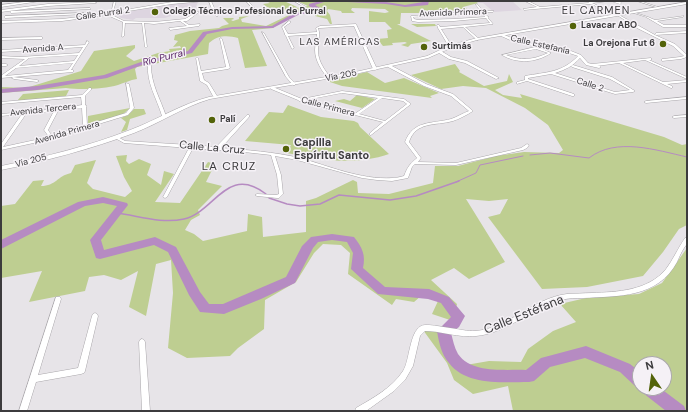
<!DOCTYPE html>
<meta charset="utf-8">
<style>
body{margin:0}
#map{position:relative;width:688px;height:412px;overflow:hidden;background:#e7e4e8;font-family:"DM Sans",sans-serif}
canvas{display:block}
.frame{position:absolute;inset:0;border:2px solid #3c3b3d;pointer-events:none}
.north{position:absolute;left:632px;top:356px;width:40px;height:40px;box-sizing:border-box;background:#f5f1f6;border:1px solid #aba8ac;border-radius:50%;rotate:347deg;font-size:11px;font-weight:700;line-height:16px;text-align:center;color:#3c3b3d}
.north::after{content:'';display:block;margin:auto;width:14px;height:18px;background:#536309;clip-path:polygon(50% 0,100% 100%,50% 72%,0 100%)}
</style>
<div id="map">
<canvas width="688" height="412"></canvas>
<div class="frame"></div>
<div class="north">N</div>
</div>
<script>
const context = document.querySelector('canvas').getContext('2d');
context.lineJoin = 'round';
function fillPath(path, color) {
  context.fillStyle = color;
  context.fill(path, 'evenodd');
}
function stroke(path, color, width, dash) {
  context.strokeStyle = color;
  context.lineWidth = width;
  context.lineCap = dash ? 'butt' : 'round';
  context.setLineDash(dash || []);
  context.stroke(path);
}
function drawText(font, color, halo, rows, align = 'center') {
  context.font = font + ' "DM Sans",sans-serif';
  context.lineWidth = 3;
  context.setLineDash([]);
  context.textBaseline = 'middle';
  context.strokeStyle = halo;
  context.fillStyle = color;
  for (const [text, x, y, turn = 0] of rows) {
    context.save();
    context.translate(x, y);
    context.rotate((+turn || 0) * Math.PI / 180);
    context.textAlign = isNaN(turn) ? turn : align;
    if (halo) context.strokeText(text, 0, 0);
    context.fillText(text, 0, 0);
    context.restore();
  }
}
fillPath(new Path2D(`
 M 475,1 L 512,1 L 522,10 L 494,12 L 483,3 L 478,3 Z
 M 198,2 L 195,9 L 186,11 L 165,18 L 136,18 L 133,20 L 121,18 L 117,14 L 169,4 Z`), '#ddd5e0');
fillPath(new Path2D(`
 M 266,1 L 284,1 L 297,7 L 296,8 L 308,6 L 297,1 L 475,1 L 478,3 L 463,7 L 467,9 L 432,13 L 418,12 L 423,13 L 401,13 L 400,24 L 435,24 L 436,26 L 417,27 L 411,24 L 397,24 L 431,41 L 411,44 L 408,47 L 401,45 L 407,43 L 405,42 L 392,43 L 393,45 L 383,46 L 377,39 L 388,38 L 387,30 L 392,29 L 385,22 L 369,22 L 369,11 L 385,13 L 389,12 L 385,9 L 352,8 L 351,10 L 355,13 L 342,13 L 341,11 L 328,9 L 327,11 L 330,15 L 332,24 L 330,24 L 327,19 L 315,16 L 315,13 L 306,11 L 295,14 L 296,16 L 289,16 L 273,28 L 252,30 L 267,66 L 245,68 L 238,38 C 228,35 217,35 209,43 L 208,54 L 137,67 L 135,69 L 137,79 C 130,80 124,83 118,85 C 104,89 81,90 66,88 L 1,93 L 1,87 L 26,88 L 81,71 L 94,51 L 135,45 L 135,48 L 126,56 L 134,61 L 158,53 L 170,51 L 169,49 L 181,48 L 180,46 L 173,47 L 178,41 L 174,40 L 175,35 L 190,31 L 219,28 L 222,26 L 229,24 L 223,18 L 233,18 L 234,19 L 231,20 L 233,21 L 239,19 L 239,17 L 249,16 L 241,19 L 242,22 L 266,26 L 291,14 L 289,11 C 279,11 271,11 263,4 L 270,3 Z
 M 455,64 L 460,71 L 459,72 L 484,86 L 507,81 L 509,74 L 513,82 L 495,90 L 503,95 L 522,98 L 520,94 L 664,137 L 682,145 L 687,144 L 687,225 L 679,229 L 663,252 L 643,276 L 587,287 L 542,289 L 488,217 L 500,214 L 508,199 L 489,201 L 466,199 L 505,262 L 469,279 L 454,268 L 431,280 L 457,304 L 453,321 L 432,314 L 438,301 L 421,296 L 414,302 L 396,299 L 392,305 L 348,274 L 350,253 L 341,245 L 323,244 L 314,253 L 296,282 L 265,300 L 264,329 L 238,348 L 230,356 L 187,358 L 168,348 L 173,293 L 171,260 L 156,264 L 146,316 L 129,307 L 138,271 L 121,280 L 104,275 L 89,277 L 85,291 L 29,302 L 42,271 L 1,278 L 1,206 L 15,204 L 33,181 L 44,180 L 41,186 C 56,186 57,176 71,173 L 75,165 L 96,160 L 87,183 L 93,189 L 125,197 L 132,191 L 124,177 L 116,156 L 127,155 L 126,161 L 129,164 L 139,159 L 151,164 L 147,175 L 161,185 L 164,171 L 174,174 L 155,202 L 180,203 L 208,162 L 215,164 L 206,182 L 222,186 L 198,210 L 200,215 L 191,220 L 185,230 L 194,234 L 203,241 L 247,231 L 248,214 L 262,217 L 263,237 L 306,232 L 306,201 L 316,198 L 353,180 L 357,182 L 358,193 L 389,194 L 433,183 L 435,166 L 458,166 L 496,156 L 524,152 L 559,153 L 563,150 L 548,125 L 525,108 L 486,88 L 463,86 L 441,89 L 411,75 Z
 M 367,72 L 385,83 L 404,78 L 439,93 L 430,96 L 432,98 L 342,86 L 327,81 Z
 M 69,90 L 66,96 L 17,101 L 23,94 Z
 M 357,95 L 375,99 L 362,108 L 335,101 L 344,99 L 350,101 Z
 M 288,105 L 321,117 L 354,121 L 358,123 L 360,127 L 389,154 C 354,166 323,160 287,153 L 291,145 L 245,141 L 269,112 L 283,113 Z
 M 130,108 L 121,116 L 88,125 L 88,116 Z
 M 134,109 L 144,109 L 146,114 L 130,119 L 127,130 L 121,132 L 126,122 L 121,118 L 128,115 Z
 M 687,248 L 687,411 L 513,411 L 508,386 L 473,394 L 454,380 L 447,363 L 423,330 L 438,329 L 460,366 L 489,361 L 521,362 L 528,349 L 553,331 L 576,322 L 560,304 L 586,298 L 639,294 L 662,283 ZM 640,364 L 664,364 L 664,388 L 640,388 Z`), '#bece91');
stroke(new Path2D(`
 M 530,155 L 550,153 L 589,158 C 616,137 656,150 687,157
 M 456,182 L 476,173 L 480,165 L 523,156`), '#b68bc2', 1);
stroke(new Path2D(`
 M 269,198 L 287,204 L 300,206 L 320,204 L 339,195 L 390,200 L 416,196 L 459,181
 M 117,213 C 139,216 162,224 184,219 C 215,212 227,164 266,194`), '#b68bc2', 1.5);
fillPath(new Path2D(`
 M 320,1 L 327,1 L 315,5 L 320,8 L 320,10 L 298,15 L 273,28 L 232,29 L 207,34 L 192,53 L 145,64 L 107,78 L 37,90 L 1,93 L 1,89 L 37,86 L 104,75 L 141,62 L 188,51 L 203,32 L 232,27 L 272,26 L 294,13 L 314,9 L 309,6 L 309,4 Z
 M 328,1 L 386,2 L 405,5 L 429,1 L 428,5 L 405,7 L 386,4 Z
 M 103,197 L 127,203 L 128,205 L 101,240 L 104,250 L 155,237 L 176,247 L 200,292 L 209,304 L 223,304 L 286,277 L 302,246 L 311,237 L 332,234 L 354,237 C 362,247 366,255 363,268 L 385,287 L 429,289 L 449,297 L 465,316 L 459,327 L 451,333 C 453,340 454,347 458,354 C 472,374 505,369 526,370 L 541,358 L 586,346 L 630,364 L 640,372 L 640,388 L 635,386 L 620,372 L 585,358 L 550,367 L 534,381 L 529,382 C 504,382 466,386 449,363 C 441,354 439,342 437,331 L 451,317 L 441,303 L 428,299 L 378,294 L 351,269 L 353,253 L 347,242 L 332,240 L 318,242 L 313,248 L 295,283 L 261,299 L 224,314 L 200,312 L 189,295 L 168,252 L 154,245 L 100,259 L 96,258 L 90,240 L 117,206 L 103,203 L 85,206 L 1,249 L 1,240 L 78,202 Z
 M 640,388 L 660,388 L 684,406 L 686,411 L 666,411 L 643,393 Z`), '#b68bc2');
const pedestrian = new Path2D(`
 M 614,1 L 620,3`);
const minor = new Path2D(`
 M 114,1 L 116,1 L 113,12 L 172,2 L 205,1 L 172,4 L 110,14 L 124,21 L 154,22 L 185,19 L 197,12 L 199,12 L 187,21 L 183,21 L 189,25 L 200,24 L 199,26 L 170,30 L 169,28 L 187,26 L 180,21 L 154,24 L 144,23 L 147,47 L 146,48 L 145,47 L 142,23 L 125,23 L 124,36 L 122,37 L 123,22 L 107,15 L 62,21 L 1,23 L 1,21 L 62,19 L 111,13 Z
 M 209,1 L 211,1 L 218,16 L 216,16 L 211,7 Z
 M 246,1 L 248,1 L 261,15 L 259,15 Z
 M 294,1 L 296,1 L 306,7 L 304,7 Z
 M 525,1 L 528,1 L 540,7 L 589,3 L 588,2 L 589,1 L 609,1 L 592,3 L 619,15 L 639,26 L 655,35 L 656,33 L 687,31 L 687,33 L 655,35 L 675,44 L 687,55 L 687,57 L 681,59 L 662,61 L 662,59 L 663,59 L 680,57 L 684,56 L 673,46 L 637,28 L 617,15 L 591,4 L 524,10 L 523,9 L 537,7 Z
 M 637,1 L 640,1 L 658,7 L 656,7 Z
 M 96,3 L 48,6 L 1,12 L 1,10 L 48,4 L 95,2 Z
 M 477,4 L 483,11 L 494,11 L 493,12 L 484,12 L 487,16 L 489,17 L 488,18 L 493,24 L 465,27 L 478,38 L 478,40 L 477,40 L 463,27 L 441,29 L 450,43 L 453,46 L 452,47 L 448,45 L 438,28 L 437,25 L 439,25 L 440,27 L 490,23 L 486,18 L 454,21 L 418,22 L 412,21 L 411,16 L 481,11 L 476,5 ZM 482,12 L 485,17 L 454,19 L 418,20 L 414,19 L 413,17 Z
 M 90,8 L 91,9 L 11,13 L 10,12 L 11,11 Z
 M 631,12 L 633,12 L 648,17 L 655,20 L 684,16 L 683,17 L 657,21 L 664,25 L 687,25 L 687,27 L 663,27 L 646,17 Z
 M 84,13 L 85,14 L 5,18 L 4,17 L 5,16 Z
 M 289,21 L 291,22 L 284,27 L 288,34 L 317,32 L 316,28 L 320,26 L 356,24 L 377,69 L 375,70 L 373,69 L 354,26 L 320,28 L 318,28 C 321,37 318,42 318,51 C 318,61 325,71 332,79 L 329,80 C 322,71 315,61 315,50 C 315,45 317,39 317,34 L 288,36 L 294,48 L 292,49 L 286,36 L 285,35 L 285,34 L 282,27 Z
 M 262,32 L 264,33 L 289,77 L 295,83 L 295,85 L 293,85 L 286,77 Z
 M 502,34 L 519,41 L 571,51 L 581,55 L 588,63 L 592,64 L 651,58 L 651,60 L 649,60 L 687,77 L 687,79 L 645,60 L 623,63 L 663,82 L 687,80 L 687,82 L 667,84 L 672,86 L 672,88 L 671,88 L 619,63 L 597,66 L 600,66 L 601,67 L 599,68 L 586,65 L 580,58 C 573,66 565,70 555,73 L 615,92 L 630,90 L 610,79 L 572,67 L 571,66 L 573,65 L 612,77 L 635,91 L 633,92 L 615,94 L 551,74 L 528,78 L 528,79 L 574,94 L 574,96 L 572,96 L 527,81 L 517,84 L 517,82 L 525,80 L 525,76 C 546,72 562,73 578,56 L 569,53 L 517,43 L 501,36 Z
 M 41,37 L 42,37 L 42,39 L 1,40 L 1,38 Z
 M 221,38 L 222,39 L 230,68 L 228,69 L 202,73 L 204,80 L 209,83 L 217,96 L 215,97 L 213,96 L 207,85 L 200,81 L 196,58 L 197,57 L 198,58 L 201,71 L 226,67 L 220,39 Z
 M 87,41 L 89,42 L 71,70 L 73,70 L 73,72 L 1,78 L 2,75 L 25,59 L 1,58 L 1,56 L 20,57 L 79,53 L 83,47 L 1,52 L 1,50 L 85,45 ZM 78,55 L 74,61 L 19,66 L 29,58 ZM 73,63 L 68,70 L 5,76 L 16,68 Z
 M 535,47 L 538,47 L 551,53 C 536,63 517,64 502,55 ZM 536,49 L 548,53 C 533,60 521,61 506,55 Z
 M 439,51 L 441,51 L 451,57 L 467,61 L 499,78 L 496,79 L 465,63 L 449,59 L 439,53 Z
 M 1,64 L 6,64 L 8,65 L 6,66 L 1,66 Z
 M 148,64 L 151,65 C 151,84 160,98 166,116 L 165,117 L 163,117 L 162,116 C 157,99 146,82 148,64 Z
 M 388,65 L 390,65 L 426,84 L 453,94 L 473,111 C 467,115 459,119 453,121 C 435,126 416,121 409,142 L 421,158 L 418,162 L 456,163 L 521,148 L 527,144 L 529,145 L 527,148 L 523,150 L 456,165 L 415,164 L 412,167 L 408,178 L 392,181 L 377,180 L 362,178 L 297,160 L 275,156 L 281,175 L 283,194 L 279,198 L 277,198 L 257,196 L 255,195 L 257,194 L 276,195 L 279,194 L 277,175 L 271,155 L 244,152 L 193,148 L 167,197 L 165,198 L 163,197 L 189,148 L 124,143 L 113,137 L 115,136 L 116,136 L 125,141 L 190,145 L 192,145 L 216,147 L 247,115 L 249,115 L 249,117 L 221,148 C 247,150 274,152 300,158 C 329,166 361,180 392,178 C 396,178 400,177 404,176 C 408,166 409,165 417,158 L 405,142 C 413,120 432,124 451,119 C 457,117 463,113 469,111 L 451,96 L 424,86 L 388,67 Z
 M 13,77 L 37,80 L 39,81 L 37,82 L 14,79 L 12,78 Z
 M 126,83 L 129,84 L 134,108 L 128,115 L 43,141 L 1,150 L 1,144 L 22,114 L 1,116 L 1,114 L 57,109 L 82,105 L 81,97 L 1,104 L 1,102 L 82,95 L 89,88 L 91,88 L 91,90 L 85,96 L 85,105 L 87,106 L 86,107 L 87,125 L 126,113 L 130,108 ZM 82,108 L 83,126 L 52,136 L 48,130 L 58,111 ZM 54,111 L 44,130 L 49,137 L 3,147 L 26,114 Z
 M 271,87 L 273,87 L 302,99 L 342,91 L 404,99 L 411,104 L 371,135 L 370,135 L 370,133 L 383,122 L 299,101 L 298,100 L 271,89 ZM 342,93 L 378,98 L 356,113 L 306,100 ZM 382,98 L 403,101 L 407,104 L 385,121 L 359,114 Z
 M 687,97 L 687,99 L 646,103 L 644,102 L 646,101 Z
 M 687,115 L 687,117 L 674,118 L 672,117 L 674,116 Z
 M 687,237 C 687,238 687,243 687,243 C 686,245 685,247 684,248 C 681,253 679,257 677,262 C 658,298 618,296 583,298 C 576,298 568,298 562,300 C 531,308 508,333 476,336 C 459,338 441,331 425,331 L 420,336 L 413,366 L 405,380 L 394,391 L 366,411 L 355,411 L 356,408 C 373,398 392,388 403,371 C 410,360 409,333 421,326 C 428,322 463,332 475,331 C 508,329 533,298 567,294 C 575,294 583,293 592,293 C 617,292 648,291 666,269 C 673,260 678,248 685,238 Z
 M 56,297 L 60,297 L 61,299 L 38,375 L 78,368 L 92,316 L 93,314 L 95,313 L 97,314 L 98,316 L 85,371 L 84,373 L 81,374 L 36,382 L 27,411 L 19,411 Z
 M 142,339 L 144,340 L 145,342 L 150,411 L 142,411 L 139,342 L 140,340 Z`);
const tertiary = new Path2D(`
 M 32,1 L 40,1 L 1,7 L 1,5 Z`);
const secondary = new Path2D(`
 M 687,2 L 687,4 L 477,40 L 453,47 L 428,58 L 355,74 L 210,99 C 183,107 160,123 134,133 C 91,149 46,161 1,170 L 1,166 C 45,157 89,146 130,130 C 157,120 181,104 209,97 L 355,72 L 427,56 L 451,45 L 477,38 Z`);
stroke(pedestrian, '#a9a6aa', 2.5);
stroke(minor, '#a9a6aa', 1);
stroke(tertiary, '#a9a6aa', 1);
stroke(secondary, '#a9a6aa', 1);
stroke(pedestrian, '#fff', 2);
fillPath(minor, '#fff');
fillPath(tertiary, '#fff');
fillPath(secondary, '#fff');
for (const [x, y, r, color] of [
 [155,12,4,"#536309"],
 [573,26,4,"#536309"],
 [663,44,4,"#536309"],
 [424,47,4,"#536309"],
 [212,120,4,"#536309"],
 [286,149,4,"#536309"]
]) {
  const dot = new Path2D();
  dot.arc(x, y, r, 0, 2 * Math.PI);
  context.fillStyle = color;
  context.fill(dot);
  stroke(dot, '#f5f1f6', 1.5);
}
drawText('bold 9px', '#3c3b3d', '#f5f1f6', [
 ["Colegio Técnico Profesional de Purral",163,12],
 ["Lavacar ABO",581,26],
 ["La Orejona Fut 6",655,44,"right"],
 ["Surtimás",432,47],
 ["Palí",220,120]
], 'left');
drawText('9px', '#3c3b3d', '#f5f1f6', [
 ["Avenida Primera",453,13,-2],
 ["Calle Purral 2",103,14,-8],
 ["Calle Estefanía",540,45,13],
 ["Avenida A",43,49,-4],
 ["Vía 205",341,76,-11],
 ["Calle 2",590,85,18],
 ["Calle Primera",328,107,15],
 ["Avenida Tercera",43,110,-6],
 ["Avenida Primera",67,133,-16],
 ["Vía 205",31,161,-14]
]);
context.letterSpacing = '1px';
drawText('10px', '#3c3b3d', '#f5f1f6', [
 ["LAS AMÉRICAS",340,42]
]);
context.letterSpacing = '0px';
drawText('italic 10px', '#531e61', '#f5f1f6', [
 ["Río Purral",164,58,-14]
]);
context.letterSpacing = '1px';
drawText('11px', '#3c3b3d', '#f5f1f6', [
 ["EL CARMEN",596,11]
]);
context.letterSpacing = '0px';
drawText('bold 11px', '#3c3b3d', '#f5f1f6', [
 ["Capilla",294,143],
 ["Espíritu Santo",294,156]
], 'left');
drawText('11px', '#3c3b3d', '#f5f1f6', [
 ["Calle La Cruz",212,148,5]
]);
context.letterSpacing = '1px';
drawText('12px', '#3c3b3d', '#f5f1f6', [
 ["LA CRUZ",229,167]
]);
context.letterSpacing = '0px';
drawText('13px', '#3c3b3d', '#f5f1f6', [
 ["Calle Estéfana",524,315,-22]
]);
</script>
